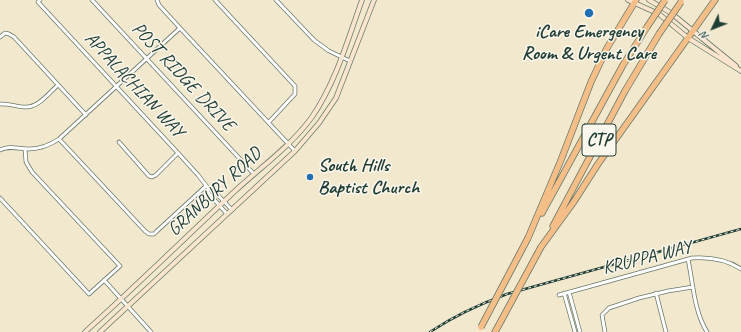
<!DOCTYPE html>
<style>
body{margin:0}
#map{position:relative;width:741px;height:332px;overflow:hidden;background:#f1e8ce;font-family:Caveat,sans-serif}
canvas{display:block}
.north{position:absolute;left:693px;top:8px;width:40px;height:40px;-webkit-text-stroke:3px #fbf7ec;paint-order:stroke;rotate:227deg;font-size:11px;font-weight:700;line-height:16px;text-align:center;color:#1f3d34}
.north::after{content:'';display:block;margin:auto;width:14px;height:18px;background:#1f3d34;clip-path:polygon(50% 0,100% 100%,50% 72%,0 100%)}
</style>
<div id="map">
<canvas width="741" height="332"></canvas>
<div class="north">N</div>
</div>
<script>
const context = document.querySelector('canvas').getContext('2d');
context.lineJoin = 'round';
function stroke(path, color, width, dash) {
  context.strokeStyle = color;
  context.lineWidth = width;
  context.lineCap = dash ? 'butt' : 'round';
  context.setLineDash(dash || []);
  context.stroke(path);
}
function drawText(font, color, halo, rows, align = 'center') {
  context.font = font + ' Caveat,sans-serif';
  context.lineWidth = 3;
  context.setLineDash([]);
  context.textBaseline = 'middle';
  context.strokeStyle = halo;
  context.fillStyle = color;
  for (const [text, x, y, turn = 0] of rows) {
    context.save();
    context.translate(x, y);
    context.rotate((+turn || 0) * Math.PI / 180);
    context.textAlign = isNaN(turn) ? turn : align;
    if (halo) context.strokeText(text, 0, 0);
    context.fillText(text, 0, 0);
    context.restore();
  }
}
const minor = new Path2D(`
 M 40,0 L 38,2 L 178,153 L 198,175 L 208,188 L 212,189 L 232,210
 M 92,0 L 254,174
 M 157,0 L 159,5 L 180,28 L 295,151
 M 215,0 L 295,86 L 295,94 L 269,122
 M 276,0 L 314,40 L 329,51 L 350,61
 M 0,37 L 5,33 L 9,34 L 14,37 L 86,115
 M 0,104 C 9,103 16,107 25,107 C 38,108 49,93 58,85
 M 59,139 L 145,231 L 149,234 L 154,234 L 157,231 L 206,186
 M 119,142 L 149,176 L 152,177 L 156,175 L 178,153
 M 0,150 C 9,145 19,149 29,149 C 40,149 50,145 59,139 L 180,28
 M 208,188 L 208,192 L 210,195 L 227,214
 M 0,198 L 89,294 L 120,266 L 32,172 L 26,162 L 25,149
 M 688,259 C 693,283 694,311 707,332
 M 104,280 L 151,332
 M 569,292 L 580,332
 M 564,293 L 575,332
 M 656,293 L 666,332
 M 559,295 L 692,258 C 709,257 726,259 741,269
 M 605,332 L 602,315 L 609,308 L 639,298 L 668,291 L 693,287`);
const secondary = new Path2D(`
 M 628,0 L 659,14 L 688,38 L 741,71
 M 649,0 L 671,13 L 736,66
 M 85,332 C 136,286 185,238 235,191 C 261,167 291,146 312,117 C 336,82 348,39 362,0
 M 100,332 L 295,151 L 319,123 L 336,98 L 374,0`);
const motorway = new Path2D(`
 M 542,213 L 623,65 L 647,27
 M 553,226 L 625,91 L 659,34
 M 528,238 L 561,160 L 591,82 L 607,48 L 636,0
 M 541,247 L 573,203 L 598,164 L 715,0
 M 495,332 L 501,321`);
stroke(minor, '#68796a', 4.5);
stroke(secondary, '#68796a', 5.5);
stroke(motorway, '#68796a', 7);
stroke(minor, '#fff', 3);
stroke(secondary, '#fbe5cf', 4);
stroke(motorway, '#f6be87', 5.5);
const rail = new Path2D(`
 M 430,332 C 454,316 480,304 507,294 L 741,229`);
stroke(rail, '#1f3d34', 2.5);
stroke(rail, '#fbf7ec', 1, [3]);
const motorwayBridge = new Path2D(`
 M 647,27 L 665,0
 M 659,34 L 681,2
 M 501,321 L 541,247
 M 481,327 L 528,238`);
stroke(motorwayBridge, '#68796a', 7, []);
stroke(motorwayBridge, '#f6be87', 5.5);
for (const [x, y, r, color] of [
 [589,13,5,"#1f6fb2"],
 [310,177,4,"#1f6fb2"]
]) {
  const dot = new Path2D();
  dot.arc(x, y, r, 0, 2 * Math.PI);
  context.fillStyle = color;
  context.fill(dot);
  stroke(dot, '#fbf7ec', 1.5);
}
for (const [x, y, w] of [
 [599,140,34]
]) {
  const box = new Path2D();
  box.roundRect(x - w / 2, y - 16, w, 32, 3);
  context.fillStyle = '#fbf7ec';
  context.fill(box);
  stroke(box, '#1f3d34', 1);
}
drawText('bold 18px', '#1f3d34', null, [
 ["CTP",599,140]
]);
drawText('bold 19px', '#1f3d34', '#fbf7ec', [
 ["iCare Emergency",589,32],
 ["Room & Urgent Care",589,54],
 ["South Hills",318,166,"left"],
 ["Baptist Church",318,188,"left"]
]);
drawText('19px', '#1f3d34', '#fbf7ec', [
 ["POST RIDGE DRIVE",183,77,47],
 ["APPALACHIAN WAY",134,85,47],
 ["GRANBURY ROAD",215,192,-43],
 ["KRUPPA WAY",647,258,-14]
]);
</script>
